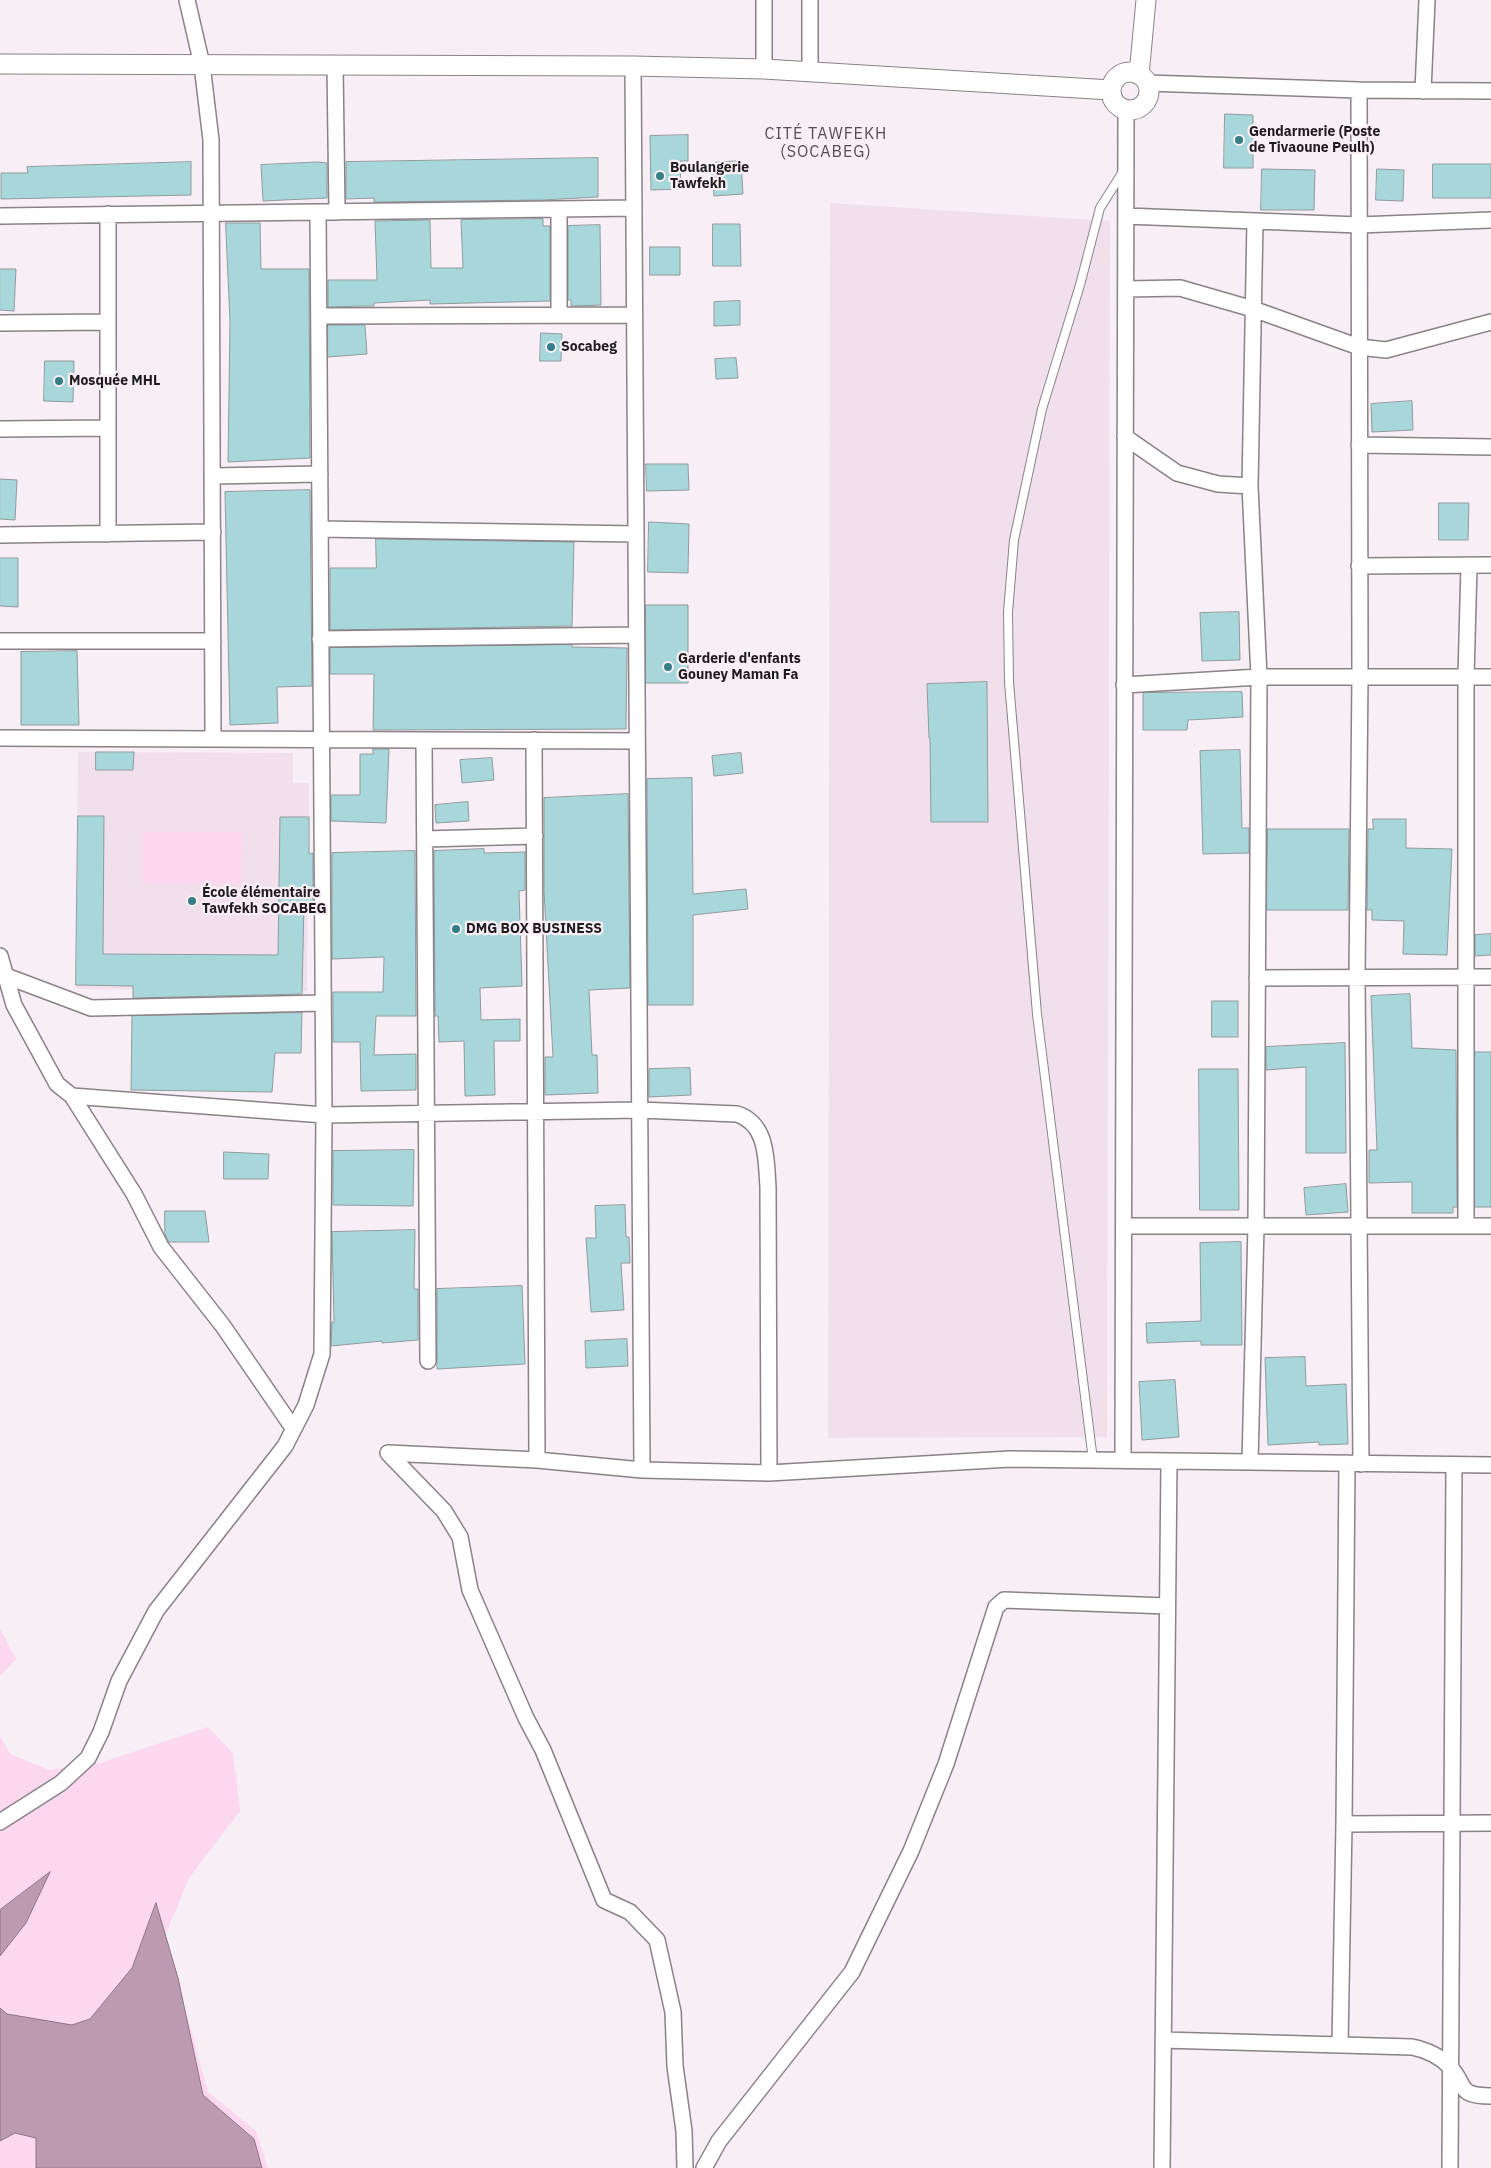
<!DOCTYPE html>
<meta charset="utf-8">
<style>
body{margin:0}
canvas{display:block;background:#f8eef5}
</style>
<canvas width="1491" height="2168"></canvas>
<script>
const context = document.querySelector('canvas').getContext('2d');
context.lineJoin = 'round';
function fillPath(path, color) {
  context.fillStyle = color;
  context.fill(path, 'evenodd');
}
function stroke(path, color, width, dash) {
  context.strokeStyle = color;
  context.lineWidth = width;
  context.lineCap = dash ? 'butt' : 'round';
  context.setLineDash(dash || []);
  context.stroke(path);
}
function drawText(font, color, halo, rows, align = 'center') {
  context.font = font + ' "IBM Plex Sans",sans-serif';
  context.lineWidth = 4.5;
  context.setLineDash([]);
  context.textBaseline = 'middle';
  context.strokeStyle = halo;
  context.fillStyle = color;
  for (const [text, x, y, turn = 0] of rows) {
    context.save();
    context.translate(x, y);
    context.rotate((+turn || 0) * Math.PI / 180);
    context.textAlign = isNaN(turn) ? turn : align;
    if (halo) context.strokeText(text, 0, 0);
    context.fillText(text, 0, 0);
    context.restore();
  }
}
fillPath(new Path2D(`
 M 830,203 L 1110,221 L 1107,1437 L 828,1438 Z
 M 78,752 L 293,753 L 293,783 L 309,783 L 307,991 L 76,989 Z`), '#f1e0eb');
fillPath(new Path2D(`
 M 143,832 L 242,832 L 241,884 L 143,884 Z
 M 0,1622 L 0,1629 L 16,1659 L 0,1676 Z
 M 208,1727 L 233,1753 L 240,1811 L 189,1878 L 165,1936 L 208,2092 L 256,2131 L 268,2168 L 0,2168 L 0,1735 L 10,1754 L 49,1770 L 100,1763 Z`), '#fbd8ee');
const water = new Path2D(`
 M 50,1872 L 26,1923 L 0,1956 L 0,1910 Z
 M 156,1903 L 178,1978 L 203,2095 L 254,2139 L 262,2168 L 36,2168 L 36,2138 L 15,2133 L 0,2141 L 0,2008 L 7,2014 L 72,2025 L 90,2019 L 132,1968 Z`);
fillPath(water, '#bc9bb0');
stroke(water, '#8d7584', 1);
const building = new Path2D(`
 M 1225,114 L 1253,115 L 1253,168 L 1224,168 Z
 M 688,135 L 688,161 L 680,161 L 681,189 L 651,190 L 650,136 Z
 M 598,158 L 598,197 L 543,200 L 374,202 L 374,198 L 346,199 L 346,162 Z
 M 741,161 L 743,194 L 714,196 L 711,163 Z
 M 191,162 L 191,195 L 1,199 L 1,173 L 28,173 L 27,167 Z
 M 318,162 L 327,163 L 327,198 L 263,201 L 261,165 Z
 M 1433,164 L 1491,164 L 1491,198 L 1433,198 Z
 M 1262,169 L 1315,170 L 1314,210 L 1261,210 Z
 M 1377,169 L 1404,170 L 1403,201 L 1376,200 Z
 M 543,219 L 543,226 L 550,226 L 550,301 L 430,304 L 430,300 L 374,303 L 374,306 L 363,306 L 328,307 L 328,280 L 377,280 L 375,221 L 430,220 L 431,268 L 463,268 L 461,220 Z
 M 226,223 L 260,223 L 261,269 L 309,269 L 310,458 L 228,462 L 230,322 Z
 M 713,224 L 740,224 L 741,266 L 713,266 Z
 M 600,225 L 601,305 L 571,306 L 571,300 L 568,300 L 568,226 Z
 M 650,247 L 680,247 L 680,275 L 650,275 Z
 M 0,269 L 16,269 L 14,311 L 0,310 Z
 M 740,301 L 740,325 L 714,326 L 714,302 Z
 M 328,325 L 365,325 L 367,354 L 328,357 Z
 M 541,333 L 562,334 L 561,361 L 540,361 Z
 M 736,358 L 738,378 L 716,379 L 715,359 Z
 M 45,361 L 74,361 L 73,402 L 44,401 Z
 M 1412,401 L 1413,430 L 1372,432 L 1371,404 Z
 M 646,464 L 688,464 L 689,490 L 647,491 Z
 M 0,479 L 17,480 L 15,520 L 0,519 Z
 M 310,490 L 312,686 L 277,687 L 278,723 L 230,725 L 225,492 Z
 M 1439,503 L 1469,503 L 1468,540 L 1439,540 Z
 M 649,522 L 689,524 L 688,573 L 648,572 Z
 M 376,539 L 574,542 L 572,626 L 330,630 L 330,568 L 376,568 Z
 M 0,558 L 18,558 L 18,607 L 0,606 Z
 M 646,605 L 688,605 L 688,683 L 646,683 Z
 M 1239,612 L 1240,660 L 1202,661 L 1200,613 Z
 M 572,645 L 572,647 L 627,648 L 626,729 L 373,730 L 374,674 L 330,674 L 330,648 Z
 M 77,651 L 79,725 L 21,725 L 21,652 Z
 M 987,682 L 988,822 L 931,822 L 930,738 L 929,738 L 927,684 Z
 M 1242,692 L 1243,717 L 1188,720 L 1187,730 L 1143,730 L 1143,693 Z
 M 373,749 L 389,749 L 386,823 L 331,821 L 331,795 L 360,795 L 360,754 L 373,754 Z
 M 1240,750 L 1242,828 L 1249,828 L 1249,853 L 1203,854 L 1200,751 Z
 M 96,752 L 134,752 L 133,770 L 96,770 Z
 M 741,753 L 743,773 L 714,776 L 712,756 Z
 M 492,758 L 494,780 L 462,783 L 460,760 Z
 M 692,778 L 693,894 L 746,889 L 748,909 L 693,915 L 693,1005 L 648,1005 L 647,779 Z
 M 628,794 L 630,988 L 589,990 L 592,1055 L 597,1055 L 598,1093 L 545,1095 L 545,1057 L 553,1057 L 544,891 L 544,798 Z
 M 468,802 L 469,821 L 436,823 L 435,805 Z
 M 78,816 L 104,816 L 103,954 L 278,955 L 280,817 L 309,817 L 309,854 L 313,853 L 313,903 L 304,903 L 302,994 L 133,998 L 133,986 L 76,985 Z
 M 1373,819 L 1406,819 L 1406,848 L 1452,849 L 1447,955 L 1403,954 L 1404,921 L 1372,920 L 1372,910 L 1367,910 L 1368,829 L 1373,829 Z
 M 1268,829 L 1349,829 L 1348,910 L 1267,910 Z
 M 484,849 L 484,853 L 525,852 L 525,890 L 519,891 L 522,986 L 480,988 L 481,1020 L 520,1019 L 520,1041 L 494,1041 L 495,1095 L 465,1096 L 464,1041 L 439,1042 L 438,1016 L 435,1016 L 434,851 Z
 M 415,851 L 416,1016 L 376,1016 L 374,1055 L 416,1054 L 416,1090 L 361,1091 L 360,1042 L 333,1042 L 333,992 L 383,992 L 384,957 L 332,959 L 332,853 Z
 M 1491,934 L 1491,955 L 1475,956 L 1475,935 Z
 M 1410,994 L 1412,1048 L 1456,1050 L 1457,1207 L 1453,1207 L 1453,1213 L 1412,1213 L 1412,1182 L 1369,1183 L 1369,1150 L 1377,1150 L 1371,996 Z
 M 1212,1001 L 1238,1001 L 1238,1037 L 1212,1037 Z
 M 302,1013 L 301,1053 L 275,1053 L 272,1092 L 131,1090 L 132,1016 Z
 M 1345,1043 L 1346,1153 L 1306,1153 L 1306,1067 L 1266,1070 L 1266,1047 Z
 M 1475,1052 L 1491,1052 L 1491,1207 L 1475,1207 Z
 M 690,1068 L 691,1095 L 649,1097 L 649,1069 Z
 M 1199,1069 L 1238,1069 L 1239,1210 L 1200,1210 Z
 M 414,1150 L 413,1206 L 333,1205 L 333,1151 Z
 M 224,1152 L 269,1154 L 268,1179 L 224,1179 Z
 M 1346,1184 L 1348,1212 L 1306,1215 L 1304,1188 Z
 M 625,1205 L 626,1237 L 629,1237 L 630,1263 L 621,1263 L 624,1310 L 591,1312 L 586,1238 L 596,1238 L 595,1206 Z
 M 165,1211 L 205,1211 L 209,1242 L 169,1242 L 165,1234 Z
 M 415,1230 L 414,1289 L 418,1289 L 418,1340 L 382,1343 L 382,1341 L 331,1346 L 332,1322 L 334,1322 L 332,1232 Z
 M 1241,1242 L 1242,1345 L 1201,1345 L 1201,1341 L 1147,1343 L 1146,1323 L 1201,1321 L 1200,1243 Z
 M 522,1286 L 525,1364 L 437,1369 L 437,1289 Z
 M 627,1339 L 628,1366 L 586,1368 L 585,1341 Z
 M 1305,1357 L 1306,1386 L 1346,1384 L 1348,1444 L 1319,1445 L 1319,1442 L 1268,1445 L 1265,1358 Z
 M 1175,1380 L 1179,1437 L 1142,1440 L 1139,1382 Z`);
fillPath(building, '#a8d7db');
stroke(building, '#909b9d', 1);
const service = new Path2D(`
 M 1093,1460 L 1037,1014 L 1009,682 L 1008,612 L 1014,540 L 1042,409 L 1080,285 L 1100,208 L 1124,170`);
const minor = new Path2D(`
 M 187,0 L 202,65 L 211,140 L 213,739
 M 810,0 L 810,72
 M 335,65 L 337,212
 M 633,66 L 642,1470
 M 764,69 L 764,0
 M 1147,83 L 1359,90 L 1491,91
 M 1359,90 L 1360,677 L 1357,977 L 1361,1464
 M 1423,91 L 1427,0
 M 0,216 L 634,208
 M 1126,216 L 1359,225 L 1491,220
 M 1126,289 L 1180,288 L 1253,309 L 1359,347 L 1386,350 L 1491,322
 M 559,315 L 559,209
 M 320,316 L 634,315
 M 0,323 L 108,322
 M 0,429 L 108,428
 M 1125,437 L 1177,473 L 1218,484 L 1250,486
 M 1359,445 L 1491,447
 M 212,476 L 320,474
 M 320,529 L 636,534
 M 108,534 L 108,214
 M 0,535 L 213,532
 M 1359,566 L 1491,565
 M 320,639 L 636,635
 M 0,641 L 213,641
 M 1124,685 L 1259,677 L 1491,677
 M 0,738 L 637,741
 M 424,740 L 428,1361
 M 534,740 L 537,1460
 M 425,839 L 535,836
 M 0,956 L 14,1005 L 57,1084 L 72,1096 L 134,1194 L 161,1247 L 223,1326 L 293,1428
 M 6,976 L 91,1008 L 323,1003
 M 1257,978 L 1491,977
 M 72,1096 L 324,1115 L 640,1110 L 737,1114 C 768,1124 766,1160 768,1187 L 769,1473
 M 1124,1226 L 1491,1226
 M 1466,1226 L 1466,677 L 1469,565
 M 1123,1460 L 1126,110
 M 1250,1462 L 1256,1226 L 1259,677 L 1250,486 L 1255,221
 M 0,1822 L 61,1783 L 88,1758 L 101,1732 L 119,1681 L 156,1611 L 285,1446 L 306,1405 L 322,1354 L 324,1115 L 318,212
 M 1344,1824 L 1491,1823
 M 1163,2040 L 1412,2047 C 1427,2050 1439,2055 1450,2067 C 1467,2085 1456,2096 1491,2096
 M 1340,2044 L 1344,1824 L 1347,1463
 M 685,2168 L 684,2131 L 675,2066 L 673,2012 L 657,1940 L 630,1912 L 604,1900 L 543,1750 L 526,1718 L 470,1590 L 460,1537 L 444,1511 L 388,1453 L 537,1460 L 642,1470 L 769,1473 L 1010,1459 L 1491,1465
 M 704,2168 L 719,2141 L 852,1972 L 911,1851 L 946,1764 L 996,1607 L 1004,1600 L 1167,1606
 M 1162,2168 L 1169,1461
 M 1450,2168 L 1454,1465`);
const tertiary = new Path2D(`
 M 0,64 L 633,66 L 764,69 L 1111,90
 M1111 91a19 19 0 1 1 38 0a19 19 0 1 1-38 0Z
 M 1139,75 L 1146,0`);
stroke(service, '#8a8287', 10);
stroke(minor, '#8a8287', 18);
stroke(tertiary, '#8a8287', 21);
stroke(service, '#fff', 8);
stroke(minor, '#fff', 15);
stroke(tertiary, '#fff', 19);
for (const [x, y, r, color] of [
 [1239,140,5,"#367e85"],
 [660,176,5,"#367e85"],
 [551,347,5,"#367e85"],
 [59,381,5,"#367e85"],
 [668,667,5,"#367e85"],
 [192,901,5,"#367e85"],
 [456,929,5,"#367e85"]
]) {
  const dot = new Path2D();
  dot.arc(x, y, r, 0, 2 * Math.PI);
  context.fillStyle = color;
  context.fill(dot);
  stroke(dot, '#f8eef5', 2);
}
drawText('bold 14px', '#1e1b1d', '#f8eef5', [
 ["Gendarmerie (Poste",1249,132],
 ["de Tivaoune Peulh)",1249,148],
 ["Boulangerie",670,168],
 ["Tawfekh",670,184],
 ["Socabeg",561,347],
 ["Mosquée MHL",69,381],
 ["Garderie d'enfants",678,659],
 ["Gouney Maman Fa",678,675],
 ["École élémentaire",202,893],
 ["Tawfekh SOCABEG",202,909],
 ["DMG BOX BUSINESS",466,929]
], 'left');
context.letterSpacing = '1px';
drawText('16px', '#554d52', '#f8eef5', [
 ["CITÉ TAWFEKH",826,134],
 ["(SOCABEG)",826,152]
]);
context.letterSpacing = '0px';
</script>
